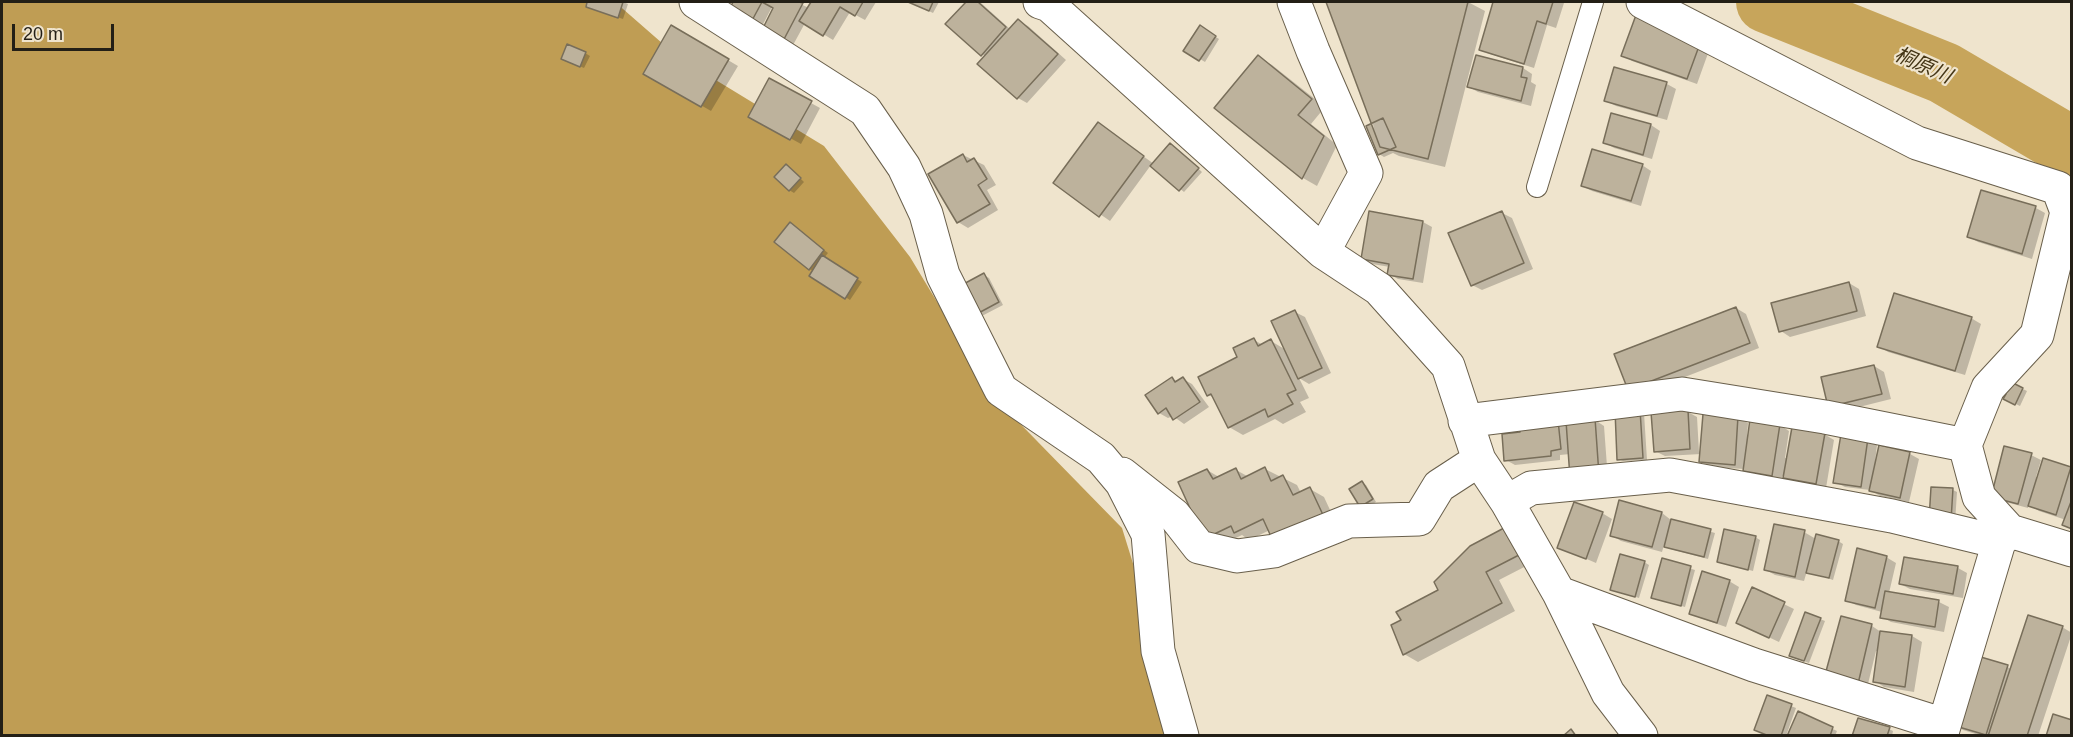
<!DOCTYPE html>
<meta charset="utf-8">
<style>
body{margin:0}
#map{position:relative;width:2073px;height:737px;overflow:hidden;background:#efe4cd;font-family:Arial,sans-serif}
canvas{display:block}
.frame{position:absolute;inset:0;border:3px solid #231f16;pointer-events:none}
.scale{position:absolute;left:12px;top:24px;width:102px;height:27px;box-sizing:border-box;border:3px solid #231f16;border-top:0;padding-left:8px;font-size:18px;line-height:21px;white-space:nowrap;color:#231f16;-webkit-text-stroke:4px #efe4cd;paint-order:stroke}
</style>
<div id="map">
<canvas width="2073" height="737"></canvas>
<div class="frame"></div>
<div class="scale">20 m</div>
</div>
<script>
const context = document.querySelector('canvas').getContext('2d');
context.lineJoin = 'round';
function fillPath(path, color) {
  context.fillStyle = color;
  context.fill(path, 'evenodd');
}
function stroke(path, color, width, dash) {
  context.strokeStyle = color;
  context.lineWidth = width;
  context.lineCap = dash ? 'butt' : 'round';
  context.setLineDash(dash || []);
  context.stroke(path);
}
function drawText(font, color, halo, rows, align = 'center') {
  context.font = font + ' Arial,"Noto Sans JP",sans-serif';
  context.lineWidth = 4.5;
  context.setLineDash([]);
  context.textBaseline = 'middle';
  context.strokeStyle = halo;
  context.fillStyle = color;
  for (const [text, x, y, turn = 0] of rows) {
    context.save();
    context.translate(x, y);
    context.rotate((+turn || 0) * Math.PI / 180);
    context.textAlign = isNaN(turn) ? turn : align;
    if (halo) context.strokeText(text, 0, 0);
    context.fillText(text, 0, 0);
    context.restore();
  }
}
fillPath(new Path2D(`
 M 2,2 L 615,2 L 678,57 L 824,146 L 910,257 L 995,398 L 1122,528 L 1166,670 L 1168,735 L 2,735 Z`), '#bf9d54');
fillPath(new Path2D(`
 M 589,2 L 623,2 L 628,4 L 623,19 L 592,9 L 587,6 Z
 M 735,2 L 796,2 L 809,8 L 813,2 L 876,2 L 865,20 L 850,12 L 833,40 L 805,23 L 792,47 L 763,31 L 775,8 L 772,7 L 760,30 L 729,13 Z
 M 910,2 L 939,2 L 933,13 Z
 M 968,2 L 981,3 L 1010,29 L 1018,21 L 1028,26 L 1066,60 L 1027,103 L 1018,98 L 986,57 L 948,24 Z
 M 1328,2 L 1468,2 L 1485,11 L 1445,167 L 1399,156 L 1393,153 L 1384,157 L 1379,154 L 1373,124 Z
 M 1495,2 L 1564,3 L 1556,28 L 1547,25 L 1534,68 L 1490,54 L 1481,49 Z
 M 672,27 L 738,66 L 711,111 L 645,73 Z
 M 1200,27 L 1219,39 L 1205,62 L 1185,50 Z
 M 1711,45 L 1697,84 L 1632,61 L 1623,55 Z
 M 585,53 L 590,56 L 584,68 L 567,61 Z
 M 1477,56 L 1523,68 L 1532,74 L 1531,82 L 1536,85 L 1531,106 L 1478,92 L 1469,87 Z
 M 1258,57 L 1272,65 L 1325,107 L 1311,124 L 1337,145 L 1317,186 L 1303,178 L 1216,107 Z
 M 1615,69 L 1667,84 L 1676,89 L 1667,120 L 1616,106 L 1606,101 Z
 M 769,80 L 820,108 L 801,144 L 750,116 Z
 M 1612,114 L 1651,125 L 1660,131 L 1652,159 L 1614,148 L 1604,142 Z
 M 1107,130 L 1154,164 L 1175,147 L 1202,172 L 1184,192 L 1151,165 L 1110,221 L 1055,183 Z
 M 963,155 L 984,165 L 996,185 L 987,190 L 998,210 L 968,228 L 958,222 Z
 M 1642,165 L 1651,171 L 1641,206 L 1592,191 L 1582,186 Z
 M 790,168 L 804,182 L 794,193 L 789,190 Z
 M 1982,191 L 2036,208 L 2045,213 L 2032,259 L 1978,242 L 1969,237 Z
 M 1502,213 L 1512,218 L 1533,269 L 1482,290 L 1472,285 Z
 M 1423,222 L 1432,227 L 1423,283 L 1398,279 L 1389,274 L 1390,267 L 1372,264 L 1362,258 Z
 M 795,227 L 828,253 L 824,258 L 862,282 L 850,300 L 811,275 L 814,271 L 809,269 Z
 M 984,275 L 989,278 L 1003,305 L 978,318 Z
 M 1849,283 L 1859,289 L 1866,316 L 1790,337 L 1781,331 Z
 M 1736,308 L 1746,314 L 1759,348 L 1639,395 L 1629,389 Z
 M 1295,312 L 1305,317 L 1331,373 L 1309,384 L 1299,378 L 1309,398 L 1300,402 L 1306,412 L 1283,424 L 1275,419 L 1243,435 L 1229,427 L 1214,398 L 1209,395 L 1254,340 L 1263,345 L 1271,341 L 1286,350 Z
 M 1971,318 L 1981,324 L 1965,375 L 1888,352 L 1879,346 Z
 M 1874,366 L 1884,372 L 1891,399 L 1839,412 L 1830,406 Z
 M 1172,379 L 1178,382 L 1183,379 L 1192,384 L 1209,407 L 1184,424 L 1173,416 L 1168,418 L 1159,413 Z
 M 2008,382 L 2027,391 L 2020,406 L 2005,399 Z
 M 1617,411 L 1644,413 L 1647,460 L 1623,461 L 1618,459 Z
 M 1688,412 L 1697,417 L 1699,452 L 1738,418 L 1748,423 L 1747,436 L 1780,425 L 1789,431 L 1785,458 L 1788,458 L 1824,434 L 1834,440 L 1826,488 L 1794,483 L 1782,476 L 1782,480 L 1754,476 L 1744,469 L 1710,467 L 1701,462 L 1701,454 L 1665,456 L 1655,451 Z
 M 1595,420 L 1604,426 L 1608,480 L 1570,454 L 1560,455 L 1560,460 L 1515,465 L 1506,460 L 1522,433 L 1558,422 L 1568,427 Z
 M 1868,440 L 1877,445 L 1875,462 L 1910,454 L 1919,459 L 1909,502 L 1880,496 L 1870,490 L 1845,487 L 1835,482 Z
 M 2031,455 L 2041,460 L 2036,477 L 2039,477 L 2044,460 L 2072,469 L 2072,529 L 2064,525 L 2066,520 L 2039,511 L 2029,505 L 2028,508 L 2002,501 Z
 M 1265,469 L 1297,485 L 1301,493 L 1310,489 L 1324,497 L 1337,525 L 1270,530 L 1249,540 L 1242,535 L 1219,546 L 1205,538 L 1207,470 L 1219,477 L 1236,470 L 1249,477 Z
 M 1362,483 L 1366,485 L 1376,502 L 1365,508 Z
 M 1953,490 L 1957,492 L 1955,523 L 1935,522 Z
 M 1602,513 L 1612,519 L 1596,563 L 1559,547 Z
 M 1662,513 L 1671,520 L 1715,533 L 1708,559 L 1670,549 L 1664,545 L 1662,552 L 1621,541 L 1611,535 Z
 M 1504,530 L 1532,563 L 1499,580 L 1515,611 L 1418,662 L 1404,654 L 1403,620 L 1440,591 Z
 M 1804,532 L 1816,539 L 1838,541 L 1843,544 L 1833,580 L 1807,571 L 1804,581 L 1775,575 L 1766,570 Z
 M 1755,537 L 1760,540 L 1753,571 L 1719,562 Z
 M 1886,557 L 1896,563 L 1889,593 L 1939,602 L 1949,607 L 1944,632 L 1891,622 L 1882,617 L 1882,612 L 1856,605 L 1846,600 Z
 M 1663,560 L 1695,570 L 1685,607 L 1653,597 Z
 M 1644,562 L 1649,565 L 1639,598 L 1612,589 Z
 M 1958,568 L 1967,573 L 1963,598 L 1910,589 L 1900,584 Z
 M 1729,581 L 1739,587 L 1726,627 L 1700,618 L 1690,613 Z
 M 1753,589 L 1794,609 L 1779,642 L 1747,627 Z
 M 1842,618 L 1872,626 L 1881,632 L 1912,636 L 1922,642 L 1914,692 L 1884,687 L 1875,681 L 1879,652 L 1876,651 L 1867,688 L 1837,680 Z
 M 1820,619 L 1825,621 L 1809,663 L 1795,658 Z
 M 2062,627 L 2072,633 L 2038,736 L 1982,736 L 1963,730 L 1954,724 L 2007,667 L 2012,669 Z
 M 1791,706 L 1796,708 L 1786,736 L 1770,736 Z
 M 1799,713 L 1837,731 L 1835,736 L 1789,736 Z
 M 1889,729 L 1893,731 L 1892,736 L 1854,736 Z`), '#0003');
stroke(new Path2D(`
 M 1767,2 L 1944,73 L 2072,148`), '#c7a55b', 62);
const building = new Path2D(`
 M 587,2 L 623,2 L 618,18 L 586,7 Z
 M 733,2 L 799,2 L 803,3 L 782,43 L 761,32 L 773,8 L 762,2 L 749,26 L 727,14 Z
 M 811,2 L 863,2 L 855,16 L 840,7 L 823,36 L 799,21 Z
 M 908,2 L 933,2 L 929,11 Z
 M 966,2 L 978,2 L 1006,27 L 981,56 L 945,24 Z
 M 1326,2 L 1468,2 L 1428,159 L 1380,147 Z
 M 1493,2 L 1553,2 L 1546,24 L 1537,21 L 1524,64 L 1479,50 Z
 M 1636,15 L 1702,38 L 1687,79 L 1621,56 Z
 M 1018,19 L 1058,54 L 1017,99 L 977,64 Z
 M 671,25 L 729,59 L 701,107 L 643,74 Z
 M 1200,25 L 1216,36 L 1199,61 L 1183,51 Z
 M 567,44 L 586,52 L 580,67 L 561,59 Z
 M 1258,55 L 1312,99 L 1298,115 L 1324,136 L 1302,179 L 1214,108 Z
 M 1476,55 L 1523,67 L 1521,77 L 1527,78 L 1521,101 L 1467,87 Z
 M 1614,67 L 1667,82 L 1657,116 L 1604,101 Z
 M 769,78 L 812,101 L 790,140 L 748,117 Z
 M 1611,113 L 1651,124 L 1643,155 L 1603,143 Z
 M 1383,118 L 1396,147 L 1378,155 L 1366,126 Z
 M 1098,122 L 1144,156 L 1099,217 L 1053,183 Z
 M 1170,143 L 1199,168 L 1179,191 L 1150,166 Z
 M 1592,149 L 1643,164 L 1631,201 L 1581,186 Z
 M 963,154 L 967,162 L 974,158 L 987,179 L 978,185 L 990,204 L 957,223 L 928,174 Z
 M 786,164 L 801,178 L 789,191 L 774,177 Z
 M 1981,190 L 2036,206 L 2022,254 L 1967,237 Z
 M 1369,211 L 1423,221 L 1413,279 L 1387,275 L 1389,264 L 1361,259 Z
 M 1502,211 L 1524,263 L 1471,286 L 1448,233 Z
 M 790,222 L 824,250 L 809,270 L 774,242 Z
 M 822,255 L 858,278 L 845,299 L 809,276 Z
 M 984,273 L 999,302 L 973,316 L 958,287 Z
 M 1849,282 L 1857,311 L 1779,332 L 1771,303 Z
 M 1894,293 L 1972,317 L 1955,371 L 1877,347 Z
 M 1736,307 L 1750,343 L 1628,390 L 1614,354 Z
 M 1295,310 L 1322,368 L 1298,379 L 1271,321 Z
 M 1254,338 L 1258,346 L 1271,339 L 1296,390 L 1287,394 L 1293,404 L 1268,417 L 1265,409 L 1228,428 L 1211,394 L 1207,396 L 1198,377 L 1237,357 L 1233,348 Z
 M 1874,365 L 1882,394 L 1828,407 L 1821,377 Z
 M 1172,377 L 1175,382 L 1183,377 L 1200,402 L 1173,420 L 1166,408 L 1158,414 L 1145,395 Z
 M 2007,380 L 2023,388 L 2015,405 L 2003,399 L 2006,394 L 2001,393 Z
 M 1640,409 L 1643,458 L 1617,460 L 1615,410 Z
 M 1688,410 L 1690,449 L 1654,452 L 1651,412 Z
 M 1703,414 L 1738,416 L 1735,465 L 1699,462 Z
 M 1595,418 L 1599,475 L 1570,478 L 1566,421 Z
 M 1750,419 L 1780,424 L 1772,476 L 1743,471 Z
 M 1558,420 L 1561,449 L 1551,451 L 1551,456 L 1504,461 L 1502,434 L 1520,432 L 1520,427 Z
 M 1792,427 L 1825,433 L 1816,484 L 1783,478 Z
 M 1841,434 L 1868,438 L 1861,487 L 1833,483 Z
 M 1879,445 L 1910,452 L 1900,498 L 1869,491 Z
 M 2004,446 L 2032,453 L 2018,504 L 1991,497 Z
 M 2043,458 L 2071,467 L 2056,515 L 2028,506 Z
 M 1265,467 L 1271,481 L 1283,475 L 1293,495 L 1310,487 L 1324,517 L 1273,541 L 1263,519 L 1234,533 L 1231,526 L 1204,539 L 1178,482 L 1207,469 L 1213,479 L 1236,468 L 1241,479 Z
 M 1362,481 L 1373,499 L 1360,507 L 1349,489 Z
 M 1931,487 L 1953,488 L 1951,521 L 1929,520 Z
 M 2072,499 L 2072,529 L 2062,525 Z
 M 1619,500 L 1662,512 L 1652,547 L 1610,536 Z
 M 1574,502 L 1603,512 L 1586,559 L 1557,548 Z
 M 1671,519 L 1711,529 L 1704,557 L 1664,547 Z
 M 1774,524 L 1805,530 L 1795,577 L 1764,570 Z
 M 1504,528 L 1519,555 L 1486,572 L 1502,603 L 1403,655 L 1391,625 L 1401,620 L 1396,612 L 1438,590 L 1434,582 L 1470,546 Z
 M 1724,529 L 1756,536 L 1748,570 L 1717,562 Z
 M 1816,534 L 1839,540 L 1829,578 L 1806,573 Z
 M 1857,548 L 1887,556 L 1875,608 L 1845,601 Z
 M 1620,554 L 1645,561 L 1635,597 L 1610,590 Z
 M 1904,557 L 1958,566 L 1953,594 L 1899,584 Z
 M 1662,558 L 1691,566 L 1681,606 L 1651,598 Z
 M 1702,571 L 1730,580 L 1717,623 L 1689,614 Z
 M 1752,587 L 1785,602 L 1769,638 L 1736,623 Z
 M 1885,591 L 1939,600 L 1935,627 L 1880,618 Z
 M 1805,612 L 1821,618 L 1804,661 L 1789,656 Z
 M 2028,615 L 2063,626 L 2027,736 L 1988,736 Z
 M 1841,616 L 1872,624 L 1858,684 L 1825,675 Z
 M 1880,631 L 1912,635 L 1905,687 L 1873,682 Z
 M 1974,655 L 2008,665 L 1986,735 L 1952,725 Z
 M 1767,695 L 1792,704 L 1781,736 L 1769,736 L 1754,730 Z
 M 1798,711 L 1833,727 L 1830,736 L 1787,736 Z
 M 2053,714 L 2072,720 L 2072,736 L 2046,736 Z
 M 1858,718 L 1890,727 L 1887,736 L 1852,736 Z
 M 1571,729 L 1576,736 L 1563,736 Z`);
fillPath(building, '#bdb29c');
stroke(building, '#786e5a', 1.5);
const service = new Path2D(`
 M 1537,187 L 1593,2`);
const minor = new Path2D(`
 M 696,2 L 865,110 L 904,167 L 926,214 L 943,275 L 1001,390 L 1101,458 L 1122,483 L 1148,534 L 1158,651 L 1182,736
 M 1040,2 L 1049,5 L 1323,252 L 1379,289 L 1448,366 L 1479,460 L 1507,502 L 1559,593 L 1608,693 L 1641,736
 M 1294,2 L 1313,51 L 1366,173 L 1323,252
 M 1643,2 L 1917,143 L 2058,188 L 2067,212 L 2037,335 L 1988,388 L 1965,445 L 1979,497 L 2010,531
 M 1465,421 L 1682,394 L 1825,417 L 1965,445
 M 1122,474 L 1174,515 L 1199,547 L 1237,556 L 1274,551 L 1349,521 L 1419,519 L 1439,486 L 1479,460
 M 1507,502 L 1531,488 L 1670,475 L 1892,516 L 1999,542
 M 1559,593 L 1754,665 L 1944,725
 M 1941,736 L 1999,542 L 2010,531 L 2072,550`);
stroke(service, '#695f4b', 22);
stroke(minor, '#695f4b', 35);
stroke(service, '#fff', 20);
stroke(minor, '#fff', 33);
drawText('italic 20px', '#453616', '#efe4cd', [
 ["桐原川",1923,66,24]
]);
</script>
